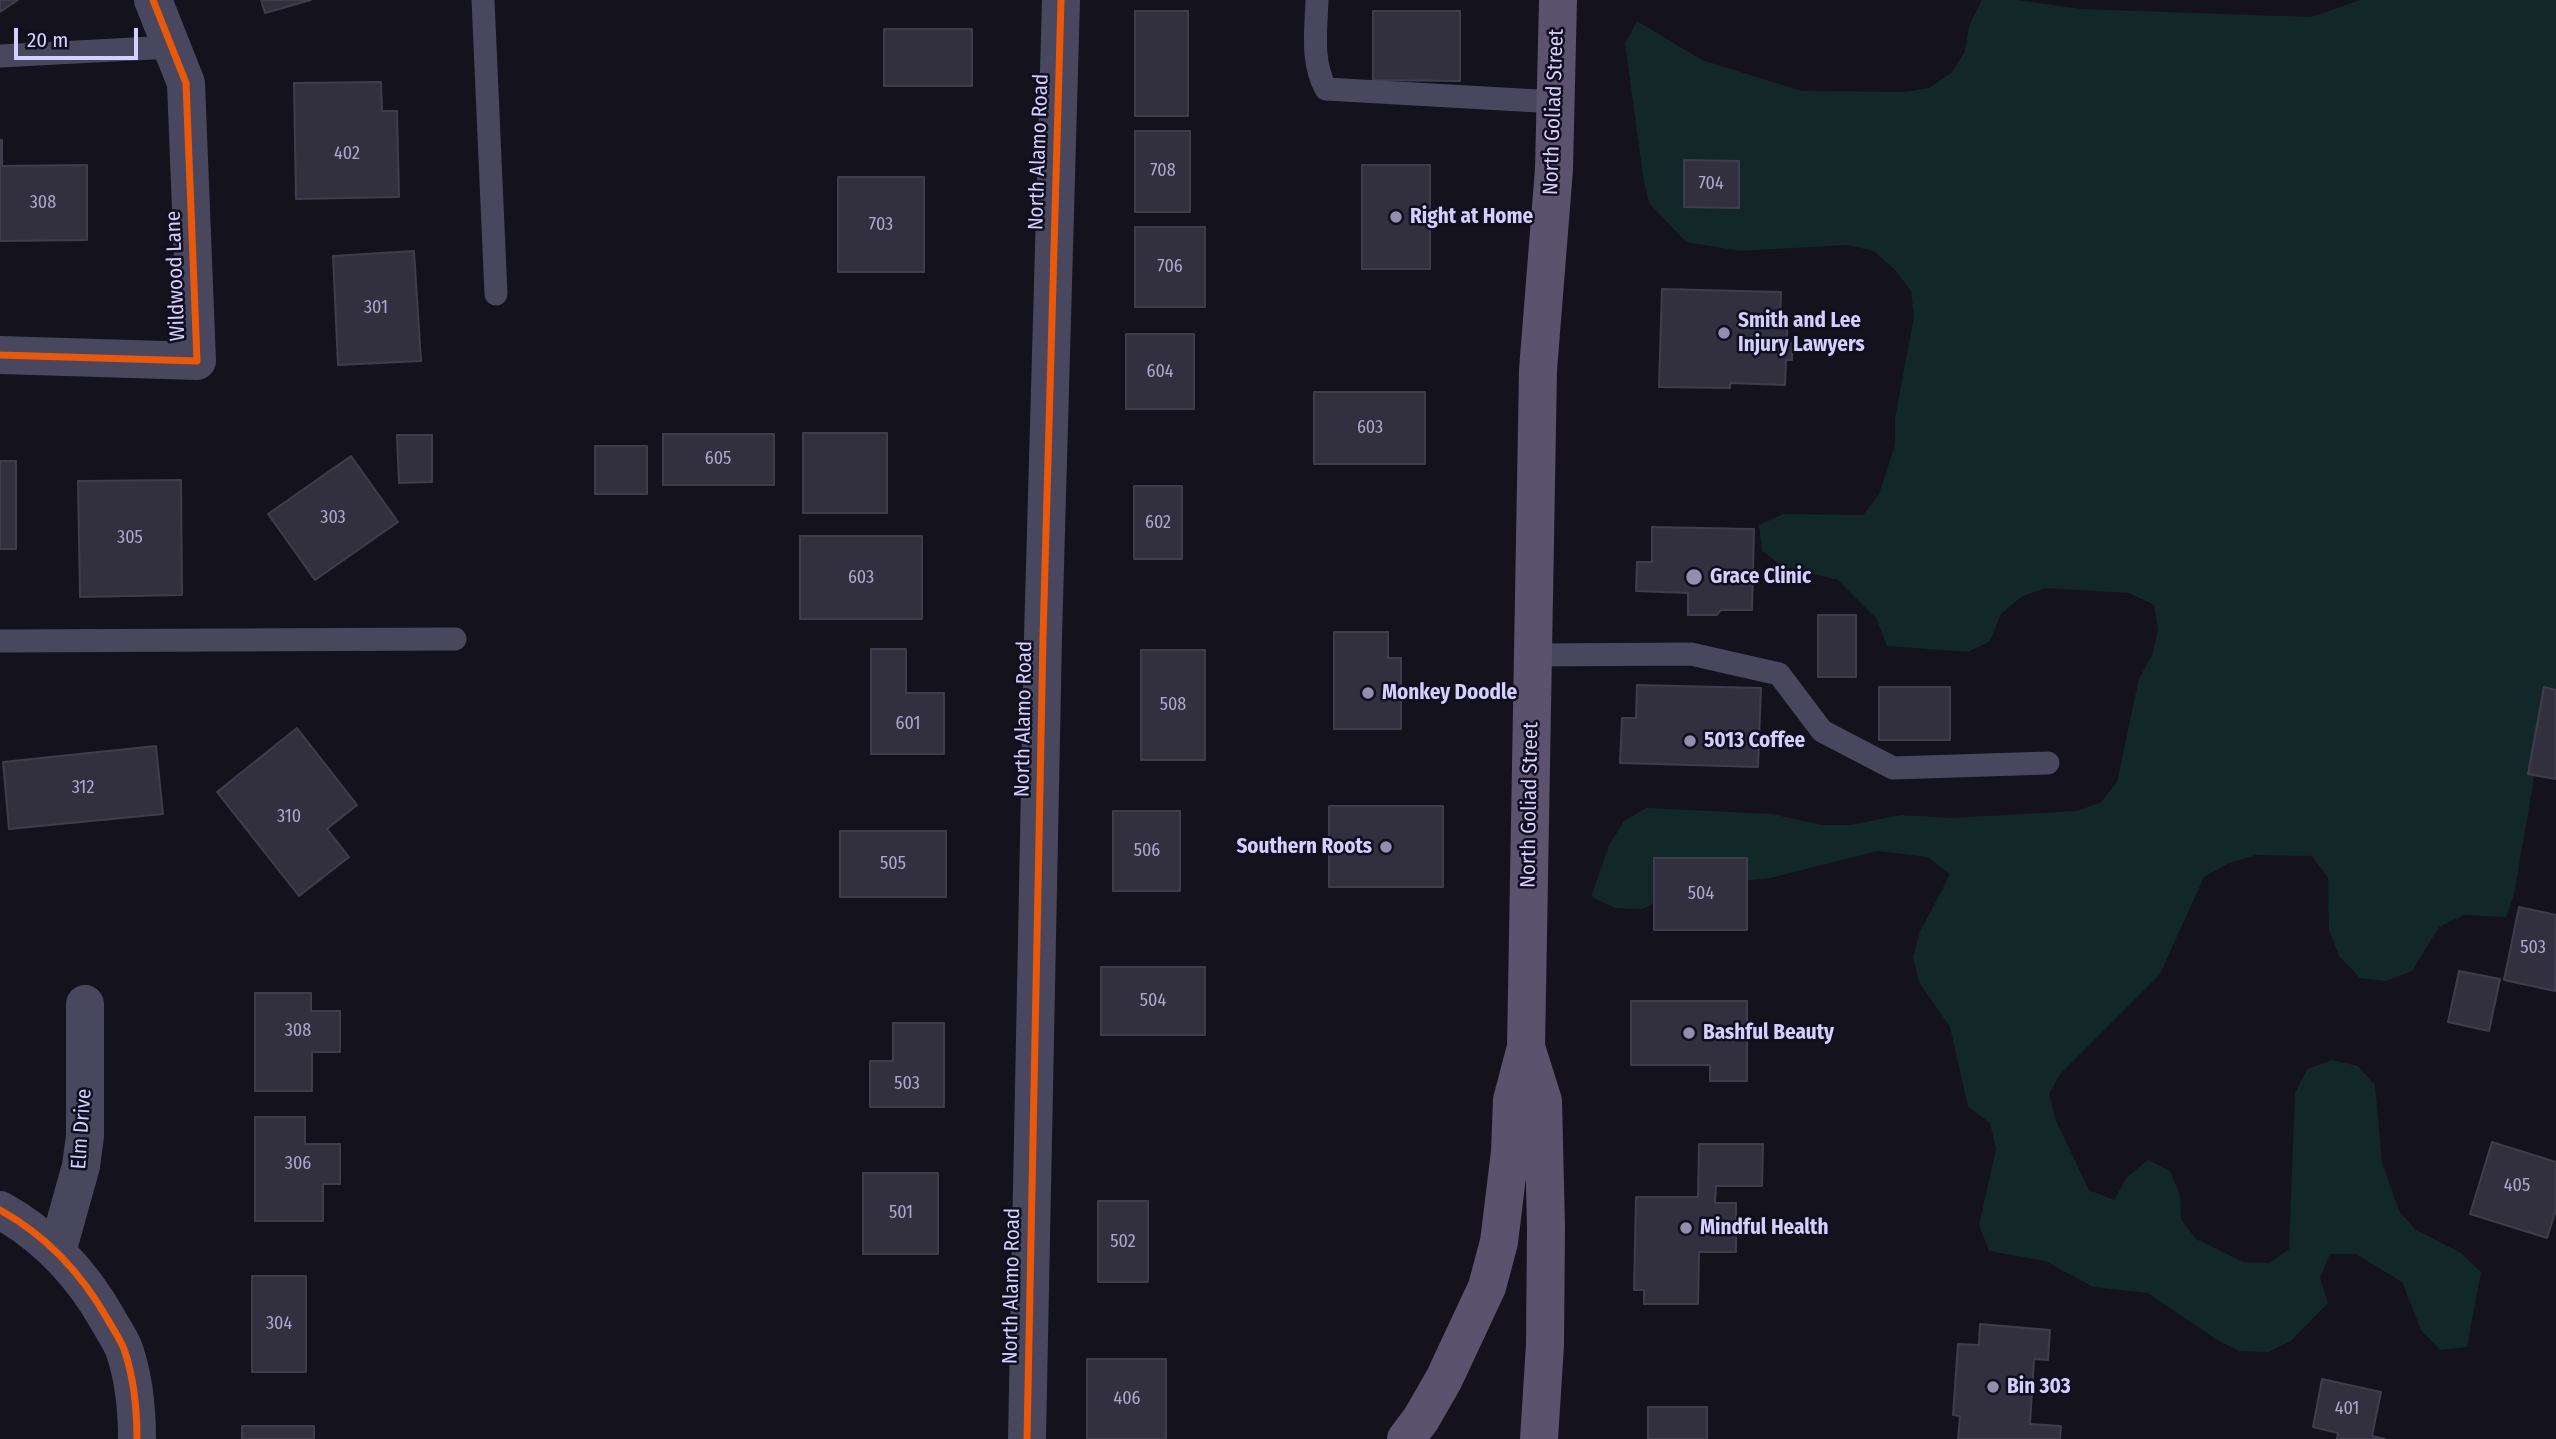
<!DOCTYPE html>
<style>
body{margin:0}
#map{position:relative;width:2556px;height:1439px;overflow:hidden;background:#14121c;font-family:"Fira Sans Condensed",sans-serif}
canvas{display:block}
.scale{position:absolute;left:14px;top:28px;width:124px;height:32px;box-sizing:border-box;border:4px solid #d4d0fd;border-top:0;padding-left:9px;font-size:21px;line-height:24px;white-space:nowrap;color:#d4d0fd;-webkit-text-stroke:5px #110e20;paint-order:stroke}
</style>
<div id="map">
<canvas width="2556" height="1439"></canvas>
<div class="scale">20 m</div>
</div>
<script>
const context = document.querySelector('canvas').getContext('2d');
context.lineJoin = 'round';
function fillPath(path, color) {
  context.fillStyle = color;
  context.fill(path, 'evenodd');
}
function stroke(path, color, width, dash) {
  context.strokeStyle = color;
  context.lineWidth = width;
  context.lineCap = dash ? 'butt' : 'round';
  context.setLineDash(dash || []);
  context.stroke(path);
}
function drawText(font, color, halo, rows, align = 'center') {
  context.font = font + ' "Fira Sans Condensed",sans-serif';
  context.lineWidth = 5;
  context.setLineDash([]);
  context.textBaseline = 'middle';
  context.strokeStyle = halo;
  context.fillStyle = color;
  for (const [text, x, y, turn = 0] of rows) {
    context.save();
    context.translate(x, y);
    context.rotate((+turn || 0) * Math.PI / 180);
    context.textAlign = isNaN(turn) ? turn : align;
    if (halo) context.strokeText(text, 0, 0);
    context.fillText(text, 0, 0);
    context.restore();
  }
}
fillPath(new Path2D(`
 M 1982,0 L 2017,0 L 2082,9 L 2311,17 L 2360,0 L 2556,0 L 2556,703 L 2546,708 L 2514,895 L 2506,917 L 2464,915 L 2439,927 L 2412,971 L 2386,981 L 2360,978 L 2339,956 L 2329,930 L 2328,878 L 2312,856 L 2256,855 L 2229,863 L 2204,877 L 2160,974 L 2061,1073 L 2049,1094 L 2056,1121 L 2089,1190 L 2114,1200 L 2127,1177 L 2148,1160 L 2170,1171 L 2180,1195 L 2181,1219 L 2196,1239 L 2243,1262 L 2269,1263 L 2289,1249 L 2295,1093 L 2307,1069 L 2332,1060 L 2358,1066 L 2375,1085 L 2382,1162 L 2399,1211 L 2416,1230 L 2461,1253 L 2481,1272 L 2467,1347 L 2440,1350 L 2421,1330 L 2402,1282 L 2356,1254 L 2330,1254 L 2320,1278 L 2328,1303 L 2291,1341 L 2268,1352 L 2239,1351 L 2214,1338 L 2148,1293 L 2093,1287 L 2045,1261 L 1989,1251 L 1979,1225 L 1996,1149 L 1990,1123 L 1968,1107 L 1950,1027 L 1919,982 L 1913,957 L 1920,932 L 1950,874 L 1928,857 L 1877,851 L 1771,878 L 1690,886 L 1642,909 L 1615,908 L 1591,897 L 1609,845 L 1624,821 L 1646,808 L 1772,814 L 1822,825 L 1850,825 L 1901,815 L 1950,818 L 2077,811 L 2101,802 L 2117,782 L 2139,678 L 2152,656 L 2158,630 L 2154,605 L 2129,593 L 2045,588 L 2021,597 L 2001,614 L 1990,641 L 1968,652 L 1887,646 L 1876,618 L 1838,580 L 1784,567 L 1762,551 L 1759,525 L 1783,514 L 1863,515 L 1879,494 L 1895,445 L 1895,418 L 1914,317 L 1911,291 L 1895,270 L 1874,251 L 1847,245 L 1740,251 L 1686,242 L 1649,203 L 1643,176 L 1625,43 L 1637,21 L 1702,60 L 1802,91 L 1905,92 L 1929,88 L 1951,73 L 1965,51 L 1969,26 Z`), '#122727');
const building = new Path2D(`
 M 0,0 L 18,0 L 0,12 Z
 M 261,0 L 311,0 L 265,13 Z
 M 1135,11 L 1188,11 L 1188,116 L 1135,116 Z
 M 1373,11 L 1460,11 L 1460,81 L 1373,80 Z
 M 884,29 L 972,29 L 972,86 L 884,86 Z
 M 381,82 L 382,111 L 397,111 L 399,197 L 296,199 L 294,83 Z
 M 1135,131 L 1190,131 L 1190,212 L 1135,212 Z
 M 0,140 L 2,140 L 2,166 L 87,165 L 87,240 L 0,241 Z
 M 1684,160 L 1739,161 L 1739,208 L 1684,207 Z
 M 1362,165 L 1430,165 L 1430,269 L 1362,269 Z
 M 838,177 L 924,177 L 924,272 L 838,272 Z
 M 1135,227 L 1205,227 L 1205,307 L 1135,307 Z
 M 414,251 L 421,361 L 338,365 L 333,256 Z
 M 1662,289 L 1781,292 L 1780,323 L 1787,323 L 1787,343 L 1792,343 L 1792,360 L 1786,360 L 1785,385 L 1730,383 L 1730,388 L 1659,387 Z
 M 1126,334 L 1194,334 L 1194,409 L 1126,409 Z
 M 1314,392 L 1425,392 L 1425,464 L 1314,464 Z
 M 803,433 L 887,433 L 887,513 L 803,513 Z
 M 663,434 L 774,434 L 774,485 L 663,485 Z
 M 397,435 L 432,435 L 432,482 L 399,483 Z
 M 595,446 L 647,446 L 647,494 L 595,494 Z
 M 351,456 L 398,522 L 315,580 L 268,514 Z
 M 0,461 L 16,461 L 16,549 L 0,549 Z
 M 181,480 L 182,595 L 80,597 L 78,481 Z
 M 1134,486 L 1182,486 L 1182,559 L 1134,559 Z
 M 1652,527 L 1754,529 L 1752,610 L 1721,610 L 1717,615 L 1688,615 L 1688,593 L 1636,591 L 1637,562 L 1652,562 Z
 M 800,536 L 922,536 L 922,619 L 800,619 Z
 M 1818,615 L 1856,615 L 1856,677 L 1818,677 Z
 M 1334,632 L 1388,632 L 1388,658 L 1401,658 L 1401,729 L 1334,729 Z
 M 871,649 L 906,649 L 906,693 L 944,693 L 944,754 L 871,754 Z
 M 1141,650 L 1205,650 L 1205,760 L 1141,760 Z
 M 1637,685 L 1761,688 L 1758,767 L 1620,763 L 1622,718 L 1636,718 Z
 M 1879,687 L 1950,687 L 1950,740 L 1879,740 Z
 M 2544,687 L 2556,690 L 2556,779 L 2528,774 Z
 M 297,728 L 357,805 L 327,829 L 349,857 L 299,896 L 217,792 Z
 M 156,746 L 163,814 L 9,829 L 3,762 Z
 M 1329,806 L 1443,806 L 1443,887 L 1329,887 Z
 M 1113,811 L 1180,811 L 1180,891 L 1113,891 Z
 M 840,831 L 946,831 L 946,897 L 840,897 Z
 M 1654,858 L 1747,858 L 1747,930 L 1654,930 Z
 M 2519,907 L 2556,915 L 2555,991 L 2504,980 Z
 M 1101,967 L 1205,967 L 1205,1035 L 1101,1035 Z
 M 2459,971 L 2500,979 L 2489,1031 L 2448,1022 Z
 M 255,993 L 311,993 L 311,1011 L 340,1011 L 340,1052 L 312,1052 L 312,1091 L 255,1091 Z
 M 1631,1001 L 1747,1001 L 1747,1081 L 1710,1081 L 1710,1065 L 1631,1065 Z
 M 893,1023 L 944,1023 L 944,1107 L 870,1107 L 870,1061 L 893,1061 Z
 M 255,1117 L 305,1117 L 305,1144 L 340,1144 L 340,1184 L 323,1184 L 323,1221 L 255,1221 Z
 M 2492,1142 L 2556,1162 L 2556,1210 L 2547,1238 L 2470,1214 Z
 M 1699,1144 L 1763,1144 L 1762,1186 L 1716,1186 L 1715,1203 L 1736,1203 L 1736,1252 L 1699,1252 L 1698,1304 L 1644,1304 L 1644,1290 L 1634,1290 L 1636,1197 L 1698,1197 Z
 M 863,1173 L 938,1173 L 938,1254 L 863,1254 Z
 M 1098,1201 L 1148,1201 L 1148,1282 L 1098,1282 Z
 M 252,1276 L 306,1276 L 306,1372 L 252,1372 Z
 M 1980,1324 L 2050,1330 L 2048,1360 L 2034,1359 L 2030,1424 L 2061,1426 L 2060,1439 L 1958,1439 L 1960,1416 L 1953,1415 L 1958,1344 L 1979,1345 Z
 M 1087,1359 L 1166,1359 L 1166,1439 L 1087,1439 Z
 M 2322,1379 L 2381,1392 L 2372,1436 L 2385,1439 L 2337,1439 L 2338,1433 L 2313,1427 Z
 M 1648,1407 L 1707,1407 L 1707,1439 L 1648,1439 Z
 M 242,1426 L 314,1426 L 314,1439 L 242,1439 Z`);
fillPath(building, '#32303e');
stroke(building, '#403c4f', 2);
stroke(new Path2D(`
 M 483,0 L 496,294
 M 1317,0 C 1316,30 1311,62 1326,89 L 1556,102
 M 0,56 L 171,47
 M 0,641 L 455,639
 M 1532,655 L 1691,654 L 1779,674 L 1822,731 L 1893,768 L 2048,763`), '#48475d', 23);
stroke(new Path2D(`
 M 0,355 L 197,361 L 186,83 L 153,0
 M 0,1210 C 47,1236 82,1274 108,1320 C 113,1329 120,1339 124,1349 C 134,1378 137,1408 137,1439
 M 57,1252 L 81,1166 L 85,1136 L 85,1004
 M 1027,1439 L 1043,637 L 1061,0`), '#48475d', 38);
stroke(new Path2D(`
 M 1406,1439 L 1421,1419 L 1444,1379 L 1487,1287 L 1499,1242 L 1510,1152 L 1512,1100 L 1526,1047
 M 1539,1439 L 1545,1345 L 1546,1227 L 1543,1101 L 1526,1047 L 1538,370 L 1554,169 L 1558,0`), '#5b526e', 38);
stroke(new Path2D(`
 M 0,355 L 197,361 L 186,83 L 153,0
 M 0,1210 C 47,1236 82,1274 108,1320 C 113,1329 120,1339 124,1349 C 134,1378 137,1408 137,1439
 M 1027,1439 L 1043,637 L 1061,0`), '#e8590c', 7);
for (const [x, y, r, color] of [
 [1396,217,7,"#918eae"],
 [1724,333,7,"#918eae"],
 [1694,577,9,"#918eae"],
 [1368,693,7,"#918eae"],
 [1690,741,7,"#918eae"],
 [1386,847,7,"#918eae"],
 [1689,1033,7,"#918eae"],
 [1686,1228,7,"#918eae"],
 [1993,1387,7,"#918eae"]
]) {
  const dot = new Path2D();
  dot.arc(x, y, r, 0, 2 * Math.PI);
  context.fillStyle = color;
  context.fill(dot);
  stroke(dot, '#110e20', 2.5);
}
drawText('18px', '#aca8cd', null, [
 ["402",347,154],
 ["708",1163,171],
 ["704",1711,184],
 ["308",43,203],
 ["703",881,225],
 ["706",1170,267],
 ["301",376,308],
 ["604",1160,372],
 ["603",1370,428],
 ["605",718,459],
 ["303",333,518],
 ["602",1158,523],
 ["305",130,538],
 ["603",861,578],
 ["508",1173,705],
 ["601",908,724],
 ["312",83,788],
 ["310",289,817],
 ["506",1147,851],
 ["505",893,864],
 ["504",1701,894],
 ["503",2533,948],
 ["504",1153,1001],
 ["308",298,1031],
 ["503",907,1084],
 ["306",298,1164],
 ["405",2517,1186],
 ["501",901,1213],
 ["502",1123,1242],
 ["304",279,1324],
 ["406",1127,1399],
 ["401",2347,1409]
]);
drawText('21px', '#d4d0fd', '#110e20', [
 ["North Goliad Street",1554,112,-88],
 ["North Alamo Road",1039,152,-88],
 ["Wildwood Lane",176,276,-92],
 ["North Alamo Road",1024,719,-89],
 ["North Goliad Street",1530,805,-89],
 ["Elm Drive",82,1129,-86],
 ["North Alamo Road",1012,1286,-89]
]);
drawText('bold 21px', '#d4d0fd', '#110e20', [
 ["Right at Home",1410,217],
 ["Smith and Lee",1738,321],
 ["Injury Lawyers",1738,345],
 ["Grace Clinic",1710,577],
 ["Monkey Doodle",1382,693],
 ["5013 Coffee",1704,741],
 ["Southern Roots",1372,847,"right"],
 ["Bashful Beauty",1703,1033],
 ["Mindful Health",1700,1228],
 ["Bin 303",2007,1387]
], 'left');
</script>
